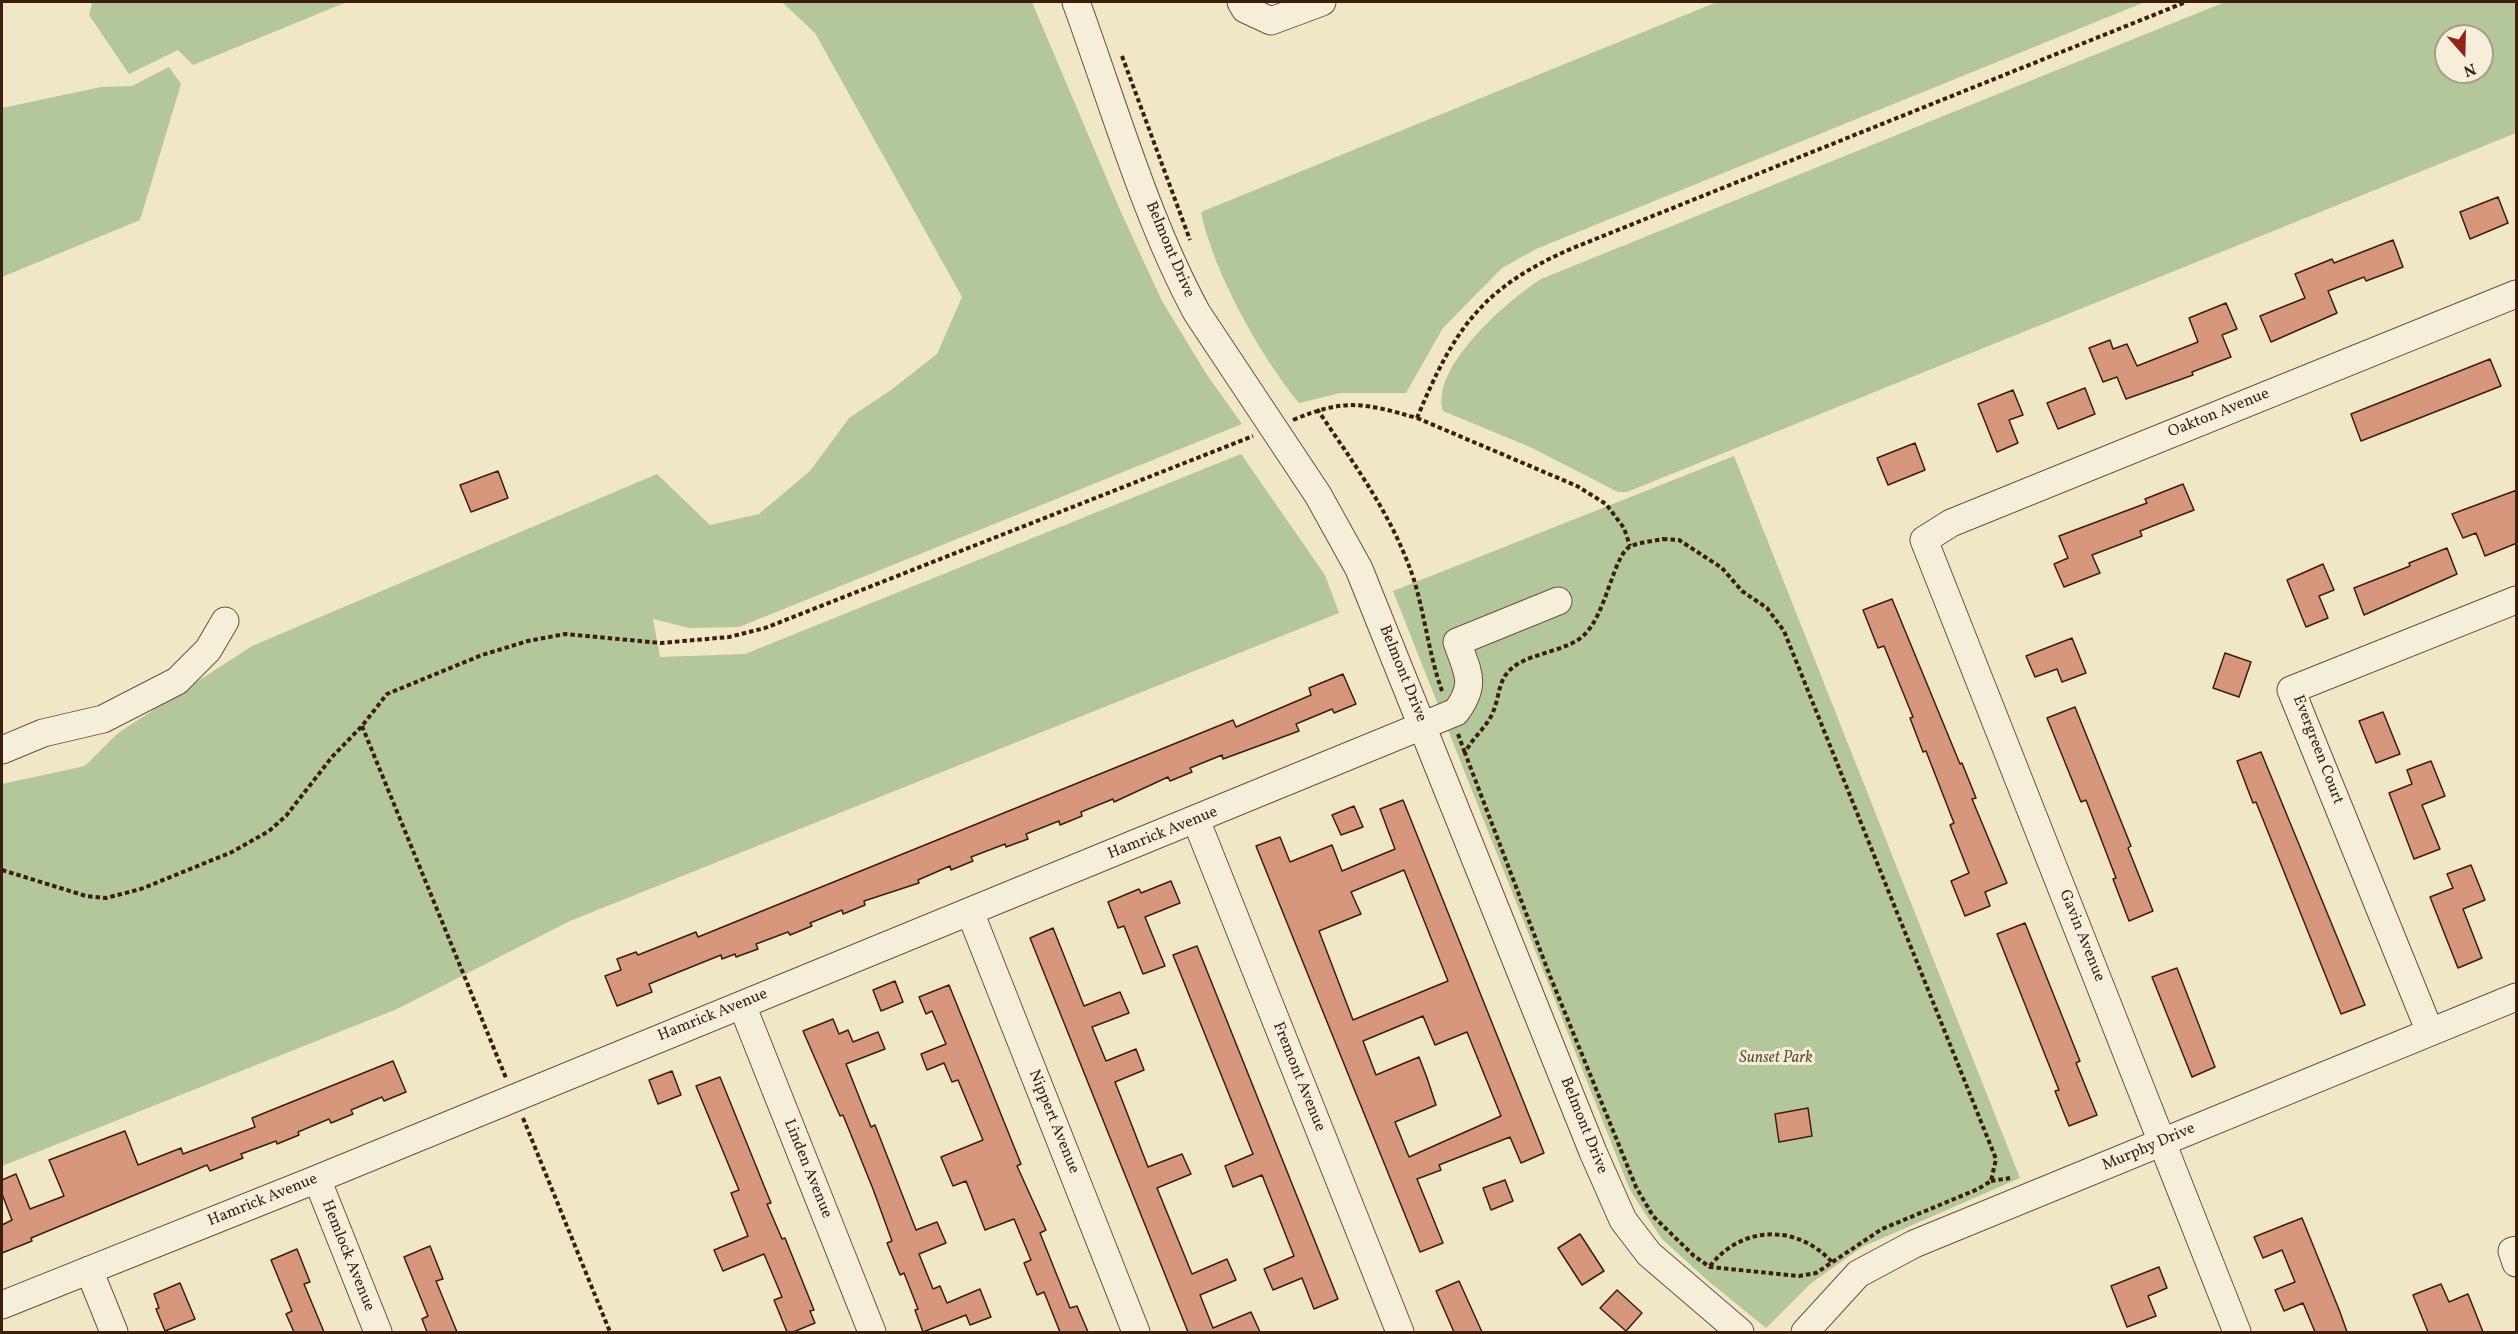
<!DOCTYPE html>
<style>
body{margin:0}
#map{position:relative;width:2518px;height:1334px;overflow:hidden;background:#f0e7c6;font-family:Vollkorn,serif}
canvas{display:block}
.frame{position:absolute;inset:0;border:3px solid #3d1e0d;pointer-events:none}
.north{position:absolute;left:2434px;top:24px;width:60px;height:60px;box-sizing:border-box;background:#f5efda;border:2px solid #ab9b88;border-radius:50%;rotate:160deg;font-size:16px;font-weight:700;line-height:24px;text-align:center;color:#3d1e0d}
.north::after{content:'';display:block;margin:auto;width:21px;height:27px;background:#8f2418;clip-path:polygon(50% 0,100% 100%,50% 72%,0 100%)}
</style>
<div id="map">
<canvas width="2518" height="1334"></canvas>
<div class="frame"></div>
<div class="north">N</div>
</div>
<script>
const context = document.querySelector('canvas').getContext('2d');
context.lineJoin = 'round';
function fillPath(path, color) {
  context.fillStyle = color;
  context.fill(path, 'evenodd');
}
function stroke(path, color, width, dash) {
  context.strokeStyle = color;
  context.lineWidth = width;
  context.lineCap = dash ? 'butt' : 'round';
  context.setLineDash(dash || []);
  context.stroke(path);
}
function drawText(font, color, halo, rows, align = 'center') {
  context.font = font + ' Vollkorn,serif';
  context.lineWidth = 6;
  context.setLineDash([]);
  context.textBaseline = 'middle';
  context.strokeStyle = halo;
  context.fillStyle = color;
  for (const [text, x, y, turn = 0] of rows) {
    context.save();
    context.translate(x, y);
    context.rotate((+turn || 0) * Math.PI / 180);
    context.textAlign = isNaN(turn) ? turn : align;
    if (halo) context.strokeText(text, 0, 0);
    context.fillText(text, 0, 0);
    context.restore();
  }
}
fillPath(new Path2D(`
 M 92,2 L 347,2 L 193,65 L 178,50 L 129,74 L 89,15 Z
 M 782,2 L 1032,2 L 1120,210 L 1162,301 L 1207,375 L 1242,424 L 739,627 L 689,628 L 653,619 L 660,657 L 745,654 L 1241,454 L 1325,575 L 1339,613 L 570,921 L 397,1009 L 2,1166 L 2,784 L 85,766 L 118,733 L 252,646 L 657,474 L 710,525 L 759,514 L 810,471 L 849,418 L 891,390 L 937,354 L 962,297 L 815,33 Z
 M 1717,2 L 2145,2 L 1536,249 L 1502,268 L 1443,328 L 1406,393 L 1340,393 L 1299,403 C 1260,356 1213,271 1201,212 Z
 M 2225,2 L 2516,2 L 2516,133 L 1627,492 L 1618,492 L 1530,447 L 1443,411 C 1430,367 1507,301 1541,279 ZM 2446,36 L 2482,36 L 2482,72 L 2446,72 Z
 M 169,67 L 181,84 L 140,220 L 2,277 L 2,108 L 101,87 L 132,86 Z
 M 1734,456 L 2020,1178 L 1862,1247 L 1810,1284 L 1766,1328 L 1707,1280 L 1661,1238 L 1630,1190 L 1393,591 Z`), '#b4c79a');
const building = new Path2D(`
 M 2498,197 L 2508,223 L 2470,239 L 2460,212 Z
 M 2393,240 L 2403,267 L 2366,281 L 2364,277 L 2328,291 L 2337,313 L 2271,342 L 2260,316 L 2305,298 L 2295,274 L 2332,259 L 2334,263 Z
 M 2226,303 L 2237,329 L 2222,335 L 2231,357 L 2192,372 L 2193,375 L 2126,399 L 2117,377 L 2103,382 L 2089,348 L 2110,340 L 2113,349 L 2127,344 L 2137,366 L 2198,342 L 2189,318 Z
 M 2490,359 L 2501,386 L 2361,441 L 2351,414 Z
 M 2085,388 L 2095,414 L 2058,429 L 2047,403 Z
 M 2013,390 L 2023,415 L 2009,420 L 2018,443 L 1997,452 L 1978,404 Z
 M 1915,443 L 1925,470 L 1888,485 L 1877,458 Z
 M 498,471 L 508,498 L 471,512 L 460,485 Z
 M 2183,484 L 2194,510 L 2140,531 L 2142,536 L 2092,555 L 2100,573 L 2064,587 L 2054,564 L 2068,558 L 2059,536 L 2147,503 L 2145,499 Z
 M 2517,490 L 2517,543 L 2485,556 L 2476,533 L 2463,538 L 2452,514 Z
 M 2447,548 L 2457,574 L 2364,615 L 2354,588 L 2410,566 L 2409,563 Z
 M 2323,564 L 2334,590 L 2319,596 L 2328,618 L 2306,627 L 2287,580 Z
 M 1892,599 L 1960,764 L 1962,763 L 1976,798 L 1972,799 L 2007,883 L 1985,892 L 1990,906 L 1965,916 L 1951,881 L 1969,873 L 1950,825 L 1954,823 L 1926,751 L 1923,752 L 1910,718 L 1913,717 L 1884,646 L 1878,648 L 1863,610 Z
 M 2072,638 L 2086,673 L 2062,682 L 2057,669 L 2035,677 L 2026,656 Z
 M 2225,653 L 2251,662 L 2239,697 L 2213,688 Z
 M 1343,674 L 1356,704 L 1334,713 L 1332,709 L 1296,724 L 1299,731 L 1223,759 L 1222,755 L 1190,768 L 1192,772 L 1170,781 L 1168,777 L 1114,802 L 1113,799 L 1081,812 L 1082,816 L 1060,825 L 1059,821 L 1026,834 L 1028,839 L 1006,847 L 1005,844 L 971,857 L 973,861 L 951,870 L 950,866 L 918,880 L 919,883 L 864,901 L 865,905 L 843,914 L 842,910 L 810,923 L 812,926 L 790,935 L 788,932 L 756,944 L 758,949 L 736,957 L 735,954 L 722,959 L 721,955 L 649,984 L 652,992 L 617,1006 L 605,976 L 621,970 L 617,959 L 636,952 L 638,955 L 696,932 L 698,937 L 1233,720 L 1236,727 L 1311,695 L 1309,688 Z
 M 2075,707 L 2131,846 L 2128,848 L 2153,911 L 2129,921 L 2113,879 L 2116,878 L 2086,800 L 2081,802 L 2047,718 Z
 M 2383,712 L 2400,754 L 2376,763 L 2359,721 Z
 M 2261,752 L 2365,1005 L 2341,1014 L 2256,802 L 2253,803 L 2237,761 Z
 M 2431,761 L 2445,796 L 2422,805 L 2440,849 L 2414,859 L 2389,793 L 2412,784 L 2407,770 Z
 M 1403,800 L 1544,1153 L 1521,1163 L 1510,1137 L 1439,1165 L 1441,1170 L 1417,1179 L 1443,1243 L 1420,1252 L 1256,846 L 1280,837 L 1290,862 L 1332,845 L 1342,871 L 1395,849 L 1380,809 ZM 1404,870 L 1448,981 L 1353,1020 L 1319,931 L 1361,914 L 1351,892 ZM 1423,1016 L 1435,1045 L 1467,1032 L 1501,1116 L 1409,1157 L 1395,1122 L 1436,1105 L 1427,1078 L 1419,1057 L 1376,1075 L 1363,1041 Z
 M 1354,806 L 1363,827 L 1341,835 L 1332,815 Z
 M 2471,865 L 2485,900 L 2463,909 L 2482,958 L 2458,968 L 2430,897 L 2453,888 L 2447,874 Z
 M 1171,881 L 1180,903 L 1145,917 L 1165,966 L 1143,974 L 1124,926 L 1118,928 L 1108,902 L 1139,889 L 1141,893 Z
 M 2025,923 L 2080,1061 L 2076,1063 L 2097,1115 L 2069,1126 L 2055,1091 L 2059,1090 L 1997,934 Z
 M 1053,928 L 1084,1006 L 1120,992 L 1129,1013 L 1092,1027 L 1106,1061 L 1136,1049 L 1144,1070 L 1115,1082 L 1148,1167 L 1182,1154 L 1191,1174 L 1157,1188 L 1192,1274 L 1227,1259 L 1236,1280 L 1200,1295 L 1213,1328 L 1251,1312 L 1260,1332 L 1188,1332 L 1030,938 Z
 M 1197,946 L 1338,1299 L 1314,1309 L 1302,1278 L 1273,1290 L 1264,1269 L 1294,1256 L 1262,1175 L 1233,1187 L 1225,1166 L 1253,1154 L 1173,955 Z
 M 2177,968 L 2215,1067 L 2192,1077 L 2152,977 Z
 M 895,981 L 903,1002 L 881,1011 L 873,990 Z
 M 949,985 L 1021,1164 L 1017,1166 L 1046,1230 L 1040,1233 L 1070,1308 L 1077,1306 L 1088,1332 L 1060,1332 L 1044,1292 L 1037,1295 L 1024,1263 L 1031,1260 L 1014,1219 L 985,1230 L 966,1181 L 953,1186 L 941,1157 L 983,1140 L 958,1080 L 952,1082 L 944,1063 L 927,1070 L 921,1054 L 946,1044 L 932,1011 L 926,1014 L 919,997 Z
 M 833,1019 L 839,1034 L 848,1030 L 853,1042 L 878,1032 L 885,1049 L 846,1064 L 871,1127 L 875,1125 L 916,1230 L 937,1222 L 946,1243 L 919,1254 L 933,1289 L 940,1286 L 947,1303 L 980,1289 L 991,1317 L 970,1325 L 966,1315 L 923,1332 L 915,1310 L 918,1309 L 904,1273 L 900,1275 L 887,1243 L 892,1241 L 873,1189 L 843,1115 L 840,1116 L 803,1031 Z
 M 393,1061 L 406,1092 L 384,1101 L 382,1097 L 351,1110 L 353,1114 L 331,1123 L 329,1119 L 298,1132 L 299,1135 L 277,1144 L 276,1141 L 241,1154 L 243,1158 L 210,1171 L 207,1165 L 31,1238 L 32,1241 L 2,1253 L 2,1225 L 12,1220 L 2,1194 L 2,1180 L 16,1174 L 30,1209 L 64,1196 L 49,1160 L 125,1131 L 138,1165 L 181,1148 L 183,1154 L 255,1127 L 252,1118 Z
 M 672,1071 L 681,1095 L 658,1104 L 649,1080 Z
 M 720,1077 L 771,1203 L 767,1204 L 782,1239 L 785,1238 L 814,1310 L 810,1311 L 815,1323 L 793,1332 L 787,1332 L 774,1300 L 782,1297 L 764,1254 L 723,1271 L 714,1250 L 748,1236 L 731,1193 L 739,1190 L 696,1086 Z
 M 1808,1108 L 1812,1136 L 1779,1142 L 1775,1114 Z
 M 1505,1180 L 1513,1201 L 1491,1210 L 1483,1188 Z
 M 2302,1218 L 2340,1312 L 2347,1332 L 2315,1332 L 2303,1303 L 2284,1311 L 2275,1290 L 2295,1282 L 2282,1250 L 2263,1258 L 2254,1237 Z
 M 1580,1234 L 1604,1271 L 1582,1285 L 1558,1248 Z
 M 430,1246 L 443,1279 L 436,1281 L 457,1332 L 427,1332 L 422,1319 L 428,1316 L 404,1257 Z
 M 297,1249 L 310,1282 L 304,1284 L 324,1332 L 294,1332 L 286,1314 L 292,1311 L 271,1260 Z
 M 2159,1267 L 2167,1288 L 2148,1296 L 2156,1316 L 2127,1327 L 2111,1286 Z
 M 1459,1281 L 1482,1332 L 1454,1332 L 1436,1291 Z
 M 180,1283 L 195,1319 L 165,1331 L 156,1309 L 159,1308 L 154,1294 Z
 M 2441,1284 L 2449,1302 L 2468,1294 L 2483,1332 L 2428,1332 L 2413,1295 Z
 M 1617,1290 L 1642,1313 L 1626,1331 L 1600,1308 Z`);
fillPath(building, '#d7977d');
stroke(building, '#3d1e0d', 1.5);
const minor = new Path2D(`
 M 1076,2 C 1113,103 1146,219 1197,313 L 1318,495 L 1359,569 L 1593,1152 L 1623,1220 L 1649,1254 L 1740,1332
 M 1241,2 L 1245,9 L 1271,21 L 1322,2
 M 2,750 L 43,733 L 103,719 L 177,681 L 208,650 L 225,621
 M 1196,820 L 1400,1332
 M 970,912 L 1136,1332
 M 742,1005 L 872,1332
 M 2430,1032 L 2291,690 L 2516,600
 M 317,1179 L 378,1332
 M 2516,1250 L 2512,1251 L 2516,1263
 M 89,1270 L 114,1332
 M 2,1305 L 317,1179 L 1456,712 C 1477,684 1468,673 1457,642 L 1558,601
 M 1805,1332 L 1858,1274 L 1914,1244 L 2516,997
 M 2237,1332 L 1924,540 L 1951,523 L 2516,294`);
stroke(minor, '#6a503b', 29);
stroke(new Path2D(`
 M 1122,56 L 1190,240
 M 1317,409 C 1354,464 1393,516 1414,580 C 1425,616 1429,655 1442,691
 M 1417,418 L 1577,486 L 1606,504 L 1624,528 L 1630,546
 M 1293,420 C 1345,398 1364,403 1417,418 C 1454,329 1482,287 1573,248 L 2186,2
 M 1663,539 L 1679,540 L 1722,568 L 1742,591 L 1767,608 L 1784,631 L 1996,1159 L 1991,1181 L 1978,1189 L 1882,1229 L 1816,1273 L 1799,1276 L 1710,1267 L 1694,1256 L 1653,1216 L 1636,1187 L 1550,976 L 1465,753 C 1472,738 1487,727 1493,712 C 1501,693 1497,678 1516,665 C 1534,653 1568,650 1583,636 C 1607,615 1613,554 1631,546 C 1641,542 1653,541 1663,539 Z
 M 362,726 L 506,1078
 M 1458,734 L 1465,753
 M 2,870 L 86,896 L 106,898 L 141,889 L 232,852 L 269,831 L 286,816 L 332,757 L 362,726 L 387,694 L 482,655 L 528,641 L 565,634 L 661,643 L 729,637 L 765,628 L 1253,436
 M 523,1118 L 610,1332
 M 1991,1181 L 2010,1178
 M 1710,1266 C 1742,1225 1797,1224 1832,1262`), '#3d1e0d', 4, [4.5, 3]);
stroke(minor, '#f5efda', 27);
drawText('16px', '#3d1e0d', '#f5efda', [
 ["Belmont Drive",1169,250,67],
 ["Oakton Avenue",2219,414,-22],
 ["Belmont Drive",1402,674,68],
 ["Evergreen Court",2317,750,69],
 ["Hamrick Avenue",1163,834,-22],
 ["Gavin Avenue",2081,936,68],
 ["Hamrick Avenue",713,1016,-22],
 ["Fremont Avenue",1298,1077,68],
 ["Nippert Avenue",1053,1122,68],
 ["Belmont Drive",1583,1126,68],
 ["Murphy Drive",2149,1148,-23],
 ["Linden Avenue",807,1169,68],
 ["Hamrick Avenue",263,1201,-22],
 ["Hemlock Avenue",347,1256,68]
]);
drawText('italic 16px', '#615137', '#f5efda', [
 ["Sunset Park",1776,1059]
]);
</script>
